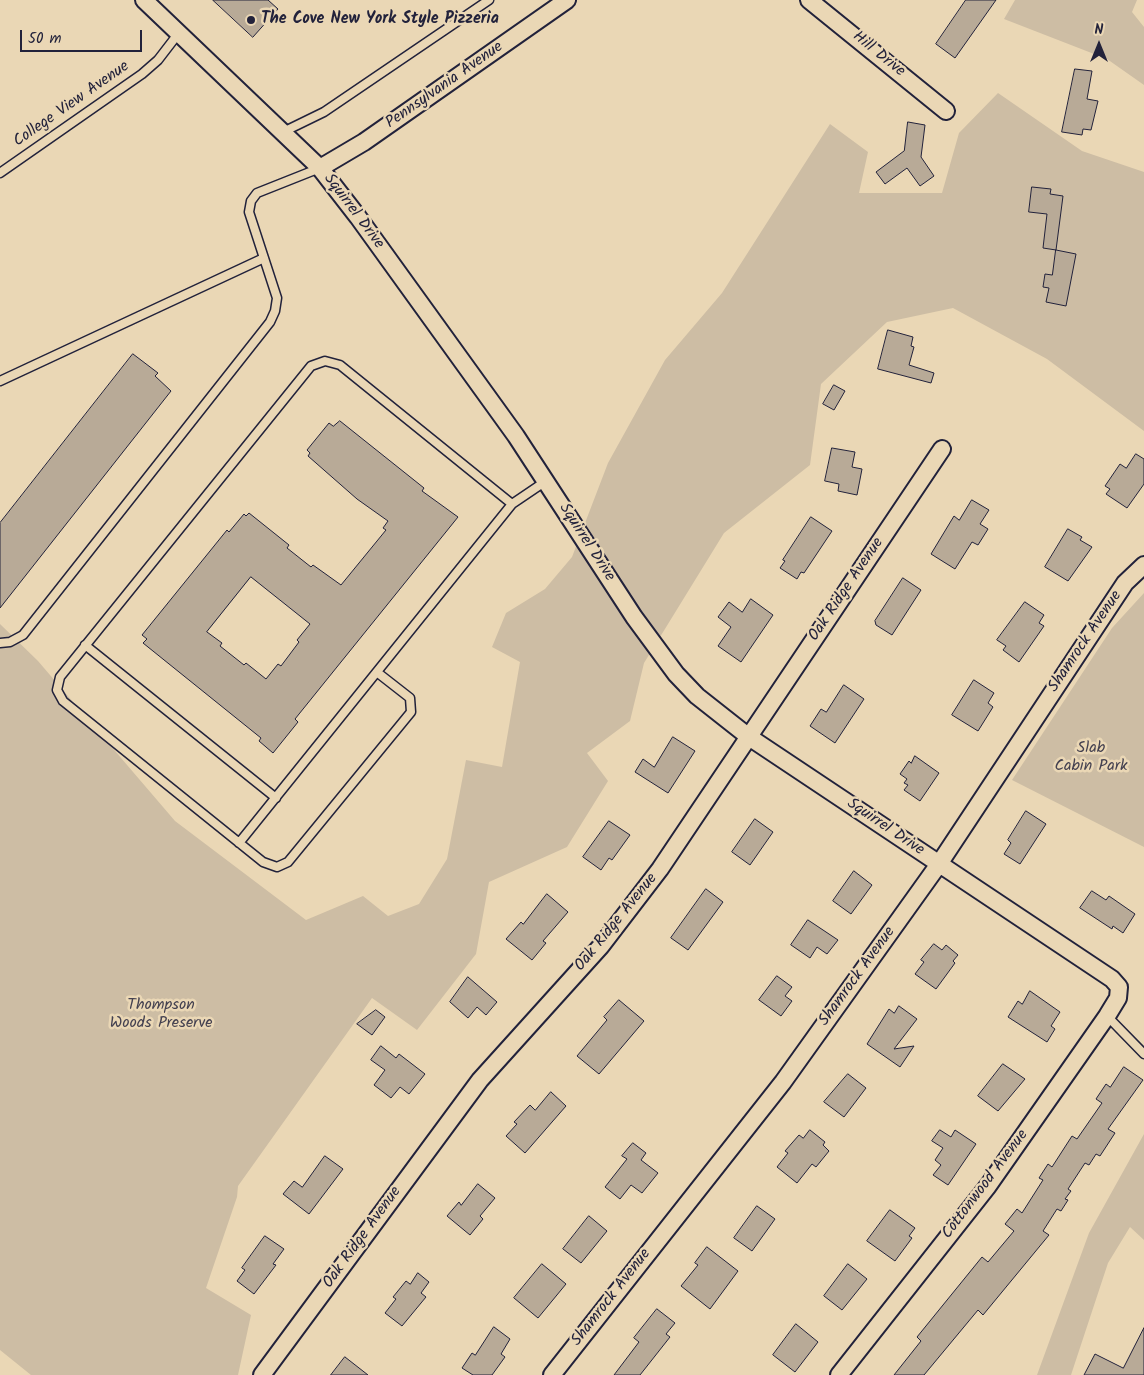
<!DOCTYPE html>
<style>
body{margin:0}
#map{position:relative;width:1144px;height:1375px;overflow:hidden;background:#ead7b5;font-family:Kalam,sans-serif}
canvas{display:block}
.north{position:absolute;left:1074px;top:20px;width:50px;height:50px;-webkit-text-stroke:4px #ead7b5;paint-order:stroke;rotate:0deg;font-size:14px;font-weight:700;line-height:20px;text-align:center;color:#22223b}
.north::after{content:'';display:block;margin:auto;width:18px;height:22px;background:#22223b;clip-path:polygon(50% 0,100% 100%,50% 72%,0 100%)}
.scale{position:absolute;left:20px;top:30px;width:122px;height:22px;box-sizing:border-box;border:2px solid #22223b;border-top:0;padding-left:6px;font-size:15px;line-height:18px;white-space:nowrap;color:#22223b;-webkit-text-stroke:4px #ead7b5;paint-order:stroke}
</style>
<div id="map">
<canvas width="1144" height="1375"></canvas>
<div class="north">N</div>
<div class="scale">50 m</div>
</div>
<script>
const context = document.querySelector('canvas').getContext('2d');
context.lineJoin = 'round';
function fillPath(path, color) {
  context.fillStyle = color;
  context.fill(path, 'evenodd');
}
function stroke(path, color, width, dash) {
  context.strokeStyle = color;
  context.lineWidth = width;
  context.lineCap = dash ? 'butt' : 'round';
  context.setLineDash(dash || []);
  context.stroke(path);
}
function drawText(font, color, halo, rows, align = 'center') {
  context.font = font + ' Kalam,sans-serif';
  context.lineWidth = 5;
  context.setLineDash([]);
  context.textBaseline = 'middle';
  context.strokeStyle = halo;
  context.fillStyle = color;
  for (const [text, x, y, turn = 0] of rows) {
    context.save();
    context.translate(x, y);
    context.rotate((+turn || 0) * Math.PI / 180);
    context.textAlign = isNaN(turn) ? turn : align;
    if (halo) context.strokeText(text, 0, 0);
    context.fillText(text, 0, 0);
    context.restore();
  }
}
fillPath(new Path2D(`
 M 1015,0 L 1137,0 L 1132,12 L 1144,27 L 1144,85 L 1107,59 L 1004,19 Z
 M 998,93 L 1082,151 L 1144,172 L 1144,431 L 1047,359 L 953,308 L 887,322 L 821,384 L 810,465 L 724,533 L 644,663 L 630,721 L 587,753 L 608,781 L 567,847 L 489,882 L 476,954 L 417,1030 L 372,998 L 238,1186 L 237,1197 L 206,1288 L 251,1315 L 238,1375 L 31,1375 L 0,1350 L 0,624 L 38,661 L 175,821 L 306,920 L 363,896 L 388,916 L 419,904 L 447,859 L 466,760 L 502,767 L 520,662 L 492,647 L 506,613 L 545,589 L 572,557 L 608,463 L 665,360 L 722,293 L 830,124 L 868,152 L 859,193 L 942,193 L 959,133 Z
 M 1144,593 L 1144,847 L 1012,780 L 1112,628 Z
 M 1144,1134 L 1144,1240 L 1130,1227 L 1108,1263 L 1071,1375 L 1037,1375 L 1089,1233 Z`), '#cdbda4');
const building = new Path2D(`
 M 213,0 L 268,0 L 278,9 L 253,37 Z
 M 966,0 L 996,0 L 955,58 L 936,44 Z
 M 1075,69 L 1092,71 L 1087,99 L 1098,101 L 1091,130 L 1083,129 L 1082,135 L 1062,132 Z
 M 908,122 L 925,125 L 921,157 L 934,176 L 920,186 L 907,168 L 885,184 L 876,172 L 904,151 Z
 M 1032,187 L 1051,189 L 1050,194 L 1063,196 L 1056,250 L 1043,248 L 1047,214 L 1029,212 Z
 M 1056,250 L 1076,254 L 1066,306 L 1046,302 L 1049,288 L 1043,287 L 1045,274 L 1052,275 Z
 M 888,330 L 913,337 L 911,346 L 914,347 L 909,365 L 934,373 L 931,383 L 878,369 Z
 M 133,354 L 158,373 L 155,376 L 171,391 L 0,608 L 0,523 Z
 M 834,385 L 845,391 L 834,410 L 823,404 Z
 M 340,421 L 424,488 L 422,491 L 458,517 L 295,719 L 298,722 L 273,753 L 259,741 L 261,738 L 143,643 L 147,639 L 142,635 L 227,530 L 229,532 L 244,514 L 246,516 L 249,513 L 289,545 L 287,548 L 311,567 L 313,565 L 341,585 L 386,530 L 383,528 L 388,521 L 357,499 L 308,456 L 310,453 L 307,450 L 329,423 L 333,426 ZM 251,577 L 310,624 L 297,640 L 299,642 L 281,666 L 278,664 L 266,679 L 246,663 L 244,665 L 220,646 L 222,643 L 207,632 Z
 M 832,448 L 855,452 L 852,467 L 862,469 L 857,495 L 838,491 L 839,484 L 825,481 Z
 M 1136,454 L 1144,459 L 1144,484 L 1127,508 L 1106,494 L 1110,489 L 1105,486 L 1120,464 L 1126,468 Z
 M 972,500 L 989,510 L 980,524 L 988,529 L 978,545 L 972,542 L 955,569 L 931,554 L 954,516 L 959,520 Z
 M 811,517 L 832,531 L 804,573 L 801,572 L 797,579 L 780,568 L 785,561 L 783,560 Z
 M 1068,529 L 1082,537 L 1080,540 L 1092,547 L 1068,581 L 1045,567 Z
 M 903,578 L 921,590 L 892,635 L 876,625 L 875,621 Z
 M 751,599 L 773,615 L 741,662 L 718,646 L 731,627 L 718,617 L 729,602 L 742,612 Z
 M 1025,602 L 1044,615 L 1039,623 L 1044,626 L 1019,662 L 1003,650 L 1006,646 L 997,640 Z
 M 974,680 L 994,693 L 988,703 L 993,707 L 978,731 L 952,715 Z
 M 844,685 L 864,699 L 835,743 L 810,726 L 821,709 L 826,712 Z
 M 673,737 L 695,751 L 668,793 L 635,772 L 643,759 L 654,767 Z
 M 915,756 L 939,773 L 920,801 L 904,790 L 908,785 L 904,783 L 907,779 L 900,774 L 909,761 L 911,763 Z
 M 1026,811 L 1046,824 L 1020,864 L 1004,854 L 1011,843 L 1008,840 Z
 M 755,819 L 773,832 L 750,865 L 732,852 Z
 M 609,821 L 630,835 L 612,860 L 609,858 L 601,870 L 583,857 Z
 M 854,871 L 872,885 L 851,914 L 833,901 Z
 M 706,889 L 723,902 L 688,950 L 671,938 Z
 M 1092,891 L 1106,900 L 1109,896 L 1135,914 L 1123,933 L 1113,926 L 1112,929 L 1080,908 Z
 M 547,894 L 568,912 L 543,941 L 546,943 L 532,960 L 506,939 L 521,922 L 523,924 Z
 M 808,920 L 838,940 L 827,954 L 817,947 L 810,958 L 791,945 Z
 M 934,944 L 942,950 L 946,945 L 958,955 L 953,961 L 955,963 L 936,989 L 915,974 L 924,962 L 921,960 Z
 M 777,976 L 792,987 L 785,996 L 792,1001 L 781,1016 L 759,1000 Z
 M 468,977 L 497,1002 L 486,1015 L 477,1007 L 468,1018 L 450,1002 Z
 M 1030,991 L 1060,1012 L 1051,1026 L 1055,1029 L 1047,1042 L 1008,1017 L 1018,1001 L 1022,1004 Z
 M 619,1000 L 644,1021 L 599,1074 L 577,1056 L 607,1020 L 604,1017 Z
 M 899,1006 L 917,1019 L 894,1049 L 914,1046 L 900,1067 L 867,1044 L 889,1009 L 894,1013 Z
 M 376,1010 L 385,1017 L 372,1035 L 357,1024 Z
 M 381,1046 L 396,1058 L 399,1054 L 425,1074 L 409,1094 L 400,1087 L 391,1098 L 374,1085 L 385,1070 L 371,1060 Z
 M 1003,1064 L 1025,1079 L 998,1111 L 978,1096 Z
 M 1124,1067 L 1143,1080 L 1108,1129 L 1115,1133 L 1100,1156 L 1096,1154 L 1089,1165 L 1085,1163 L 1068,1189 L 1071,1191 L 1065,1199 L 1068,1200 L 1061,1211 L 1057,1209 L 1043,1231 L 1049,1235 L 983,1315 L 978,1310 L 924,1375 L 894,1375 L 921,1341 L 917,1337 L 982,1257 L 988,1262 L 1014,1231 L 1005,1224 L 1017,1209 L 1022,1213 L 1043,1180 L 1039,1178 L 1048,1164 L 1052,1167 L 1072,1136 L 1077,1139 L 1102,1103 L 1096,1099 L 1106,1084 L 1110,1087 Z
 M 848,1074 L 866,1088 L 844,1117 L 824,1102 Z
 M 551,1092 L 566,1106 L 525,1153 L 506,1136 L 517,1124 L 514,1122 L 530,1105 L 535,1110 Z
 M 810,1130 L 825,1142 L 823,1145 L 829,1151 L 816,1167 L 812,1164 L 797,1183 L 777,1167 L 788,1153 L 785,1151 L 799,1135 L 803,1138 Z
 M 940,1130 L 951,1137 L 955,1130 L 976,1144 L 948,1185 L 933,1175 L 941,1165 L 935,1160 L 943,1148 L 932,1141 Z
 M 633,1143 L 646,1153 L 641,1160 L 658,1173 L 642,1193 L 631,1185 L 620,1199 L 605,1187 L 627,1159 L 622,1156 Z
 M 325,1156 L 343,1169 L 309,1214 L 283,1194 L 294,1181 L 302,1187 Z
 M 478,1184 L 495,1198 L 480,1216 L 483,1219 L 470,1235 L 447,1216 L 459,1202 L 461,1205 Z
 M 757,1206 L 775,1219 L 752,1251 L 734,1238 Z
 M 890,1210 L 915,1228 L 909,1236 L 912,1238 L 895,1261 L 867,1241 Z
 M 589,1216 L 607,1231 L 581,1263 L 563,1249 Z
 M 265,1236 L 284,1249 L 273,1264 L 276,1265 L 254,1294 L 237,1281 L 245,1270 L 242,1268 Z
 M 707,1247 L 738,1271 L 710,1309 L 681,1286 L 698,1265 L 695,1263 Z
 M 542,1264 L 566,1284 L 538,1318 L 514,1298 Z
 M 848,1264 L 867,1279 L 842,1310 L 824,1296 Z
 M 418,1273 L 429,1282 L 421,1293 L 426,1297 L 402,1326 L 385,1313 L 396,1299 L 393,1297 L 406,1281 L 410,1284 Z
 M 657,1309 L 675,1323 L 666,1334 L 670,1337 L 640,1375 L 614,1375 L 639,1342 L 634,1338 Z
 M 796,1324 L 818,1342 L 795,1372 L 773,1355 Z
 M 494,1327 L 510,1339 L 501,1354 L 505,1357 L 492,1375 L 473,1375 L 462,1368 L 472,1353 L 475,1355 Z
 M 1144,1328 L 1144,1375 L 1084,1375 L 1095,1354 L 1123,1368 Z
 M 345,1357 L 368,1375 L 331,1375 Z`);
fillPath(building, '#b8aa97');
stroke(building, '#22223b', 1);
const service = new Path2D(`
 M 283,132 L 324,112 L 489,0
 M 0,173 L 142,74 L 158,60 L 178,34
 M 0,381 L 264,258
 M 0,643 L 10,642 L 23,635 L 270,322 L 275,311 L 277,298 L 249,212 L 251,201 L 257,193 L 320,168
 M 85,645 L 276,798
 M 378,673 L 410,698 L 411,712 L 288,862 L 277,867 L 263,862 L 63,701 L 57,690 L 60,677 L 311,366 L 325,361 L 340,365 L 512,504
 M 239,843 L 512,504 L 546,481
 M 1107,1016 L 1144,1054`);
const minor = new Path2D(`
 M 144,0 L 320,168 L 358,217 L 516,436 L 634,617 L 676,674 L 697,696 L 749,737 L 1112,979 L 1119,987 L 1118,998 L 1107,1016 L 988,1186 L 839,1375
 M 809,0 L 946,111
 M 320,168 L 364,142 L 567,0
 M 262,1375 L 480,1080 L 601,946 L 660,869 L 942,449
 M 552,1375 L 783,1082 L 939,864 L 1125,583 L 1144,565`);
stroke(service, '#22223b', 11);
stroke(minor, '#22223b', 20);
stroke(service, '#ead7b5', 8);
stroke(minor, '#ead7b5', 16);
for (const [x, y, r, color] of [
 [251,20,5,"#22223b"]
]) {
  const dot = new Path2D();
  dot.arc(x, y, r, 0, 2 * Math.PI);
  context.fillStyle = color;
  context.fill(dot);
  stroke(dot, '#ead7b5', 2);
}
drawText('bold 16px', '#22223b', '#ead7b5', [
 ["The Cove New York Style Pizzeria",261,20]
], 'left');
drawText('16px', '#22223b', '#ead7b5', [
 ["Hill Drive",878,55,39],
 ["Pennsylvania Avenue",445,86,-35],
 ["College View Avenue",72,105,-35],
 ["Squirrel Drive",353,212,53],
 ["Squirrel Drive",586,543,57],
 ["Oak Ridge Avenue",847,590,-56],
 ["Shamrock Avenue",1086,642,-56],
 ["Squirrel Drive",885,828,34],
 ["Oak Ridge Avenue",617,923,-51],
 ["Shamrock Avenue",858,977,-54],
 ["Cottonwood Avenue",986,1185,-53],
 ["Oak Ridge Avenue",363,1238,-54],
 ["Shamrock Avenue",612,1298,-52]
]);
drawText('16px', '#444150', '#ead7b5', [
 ["Slab",1091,749],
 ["Cabin Park",1091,767],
 ["Thompson",161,1006],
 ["Woods Preserve",161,1024]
]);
</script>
